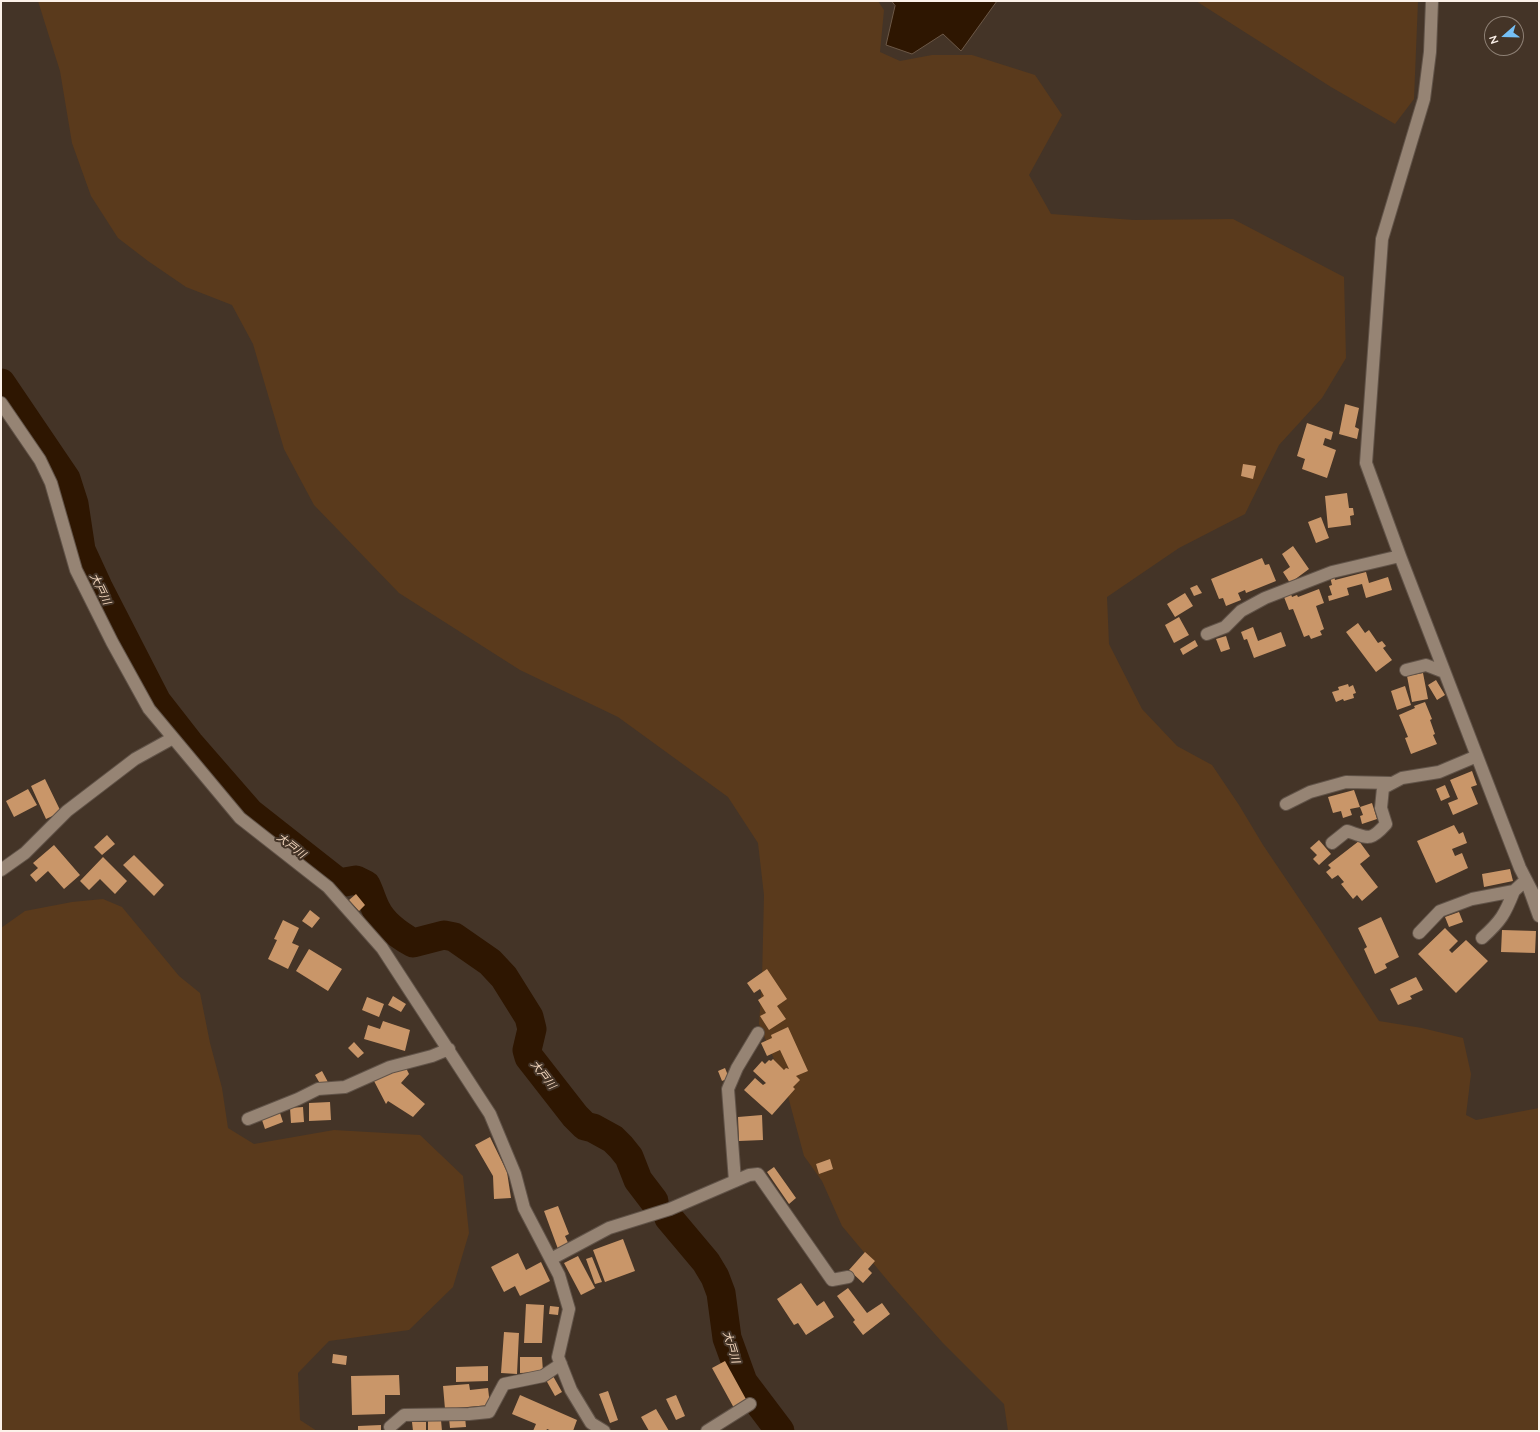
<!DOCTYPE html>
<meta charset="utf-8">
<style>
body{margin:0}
#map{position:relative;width:1540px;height:1432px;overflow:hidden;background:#443427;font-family:Quicksand,sans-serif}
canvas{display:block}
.frame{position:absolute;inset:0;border:2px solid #fcf1e9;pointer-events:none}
.north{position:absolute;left:1484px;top:16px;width:40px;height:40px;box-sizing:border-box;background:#443427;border:1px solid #8e8075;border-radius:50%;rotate:250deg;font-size:11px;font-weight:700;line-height:16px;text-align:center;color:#fcf1e9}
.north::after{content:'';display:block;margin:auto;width:14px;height:18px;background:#75c0f6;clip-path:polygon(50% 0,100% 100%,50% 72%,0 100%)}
</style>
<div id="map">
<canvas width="1540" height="1432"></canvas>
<div class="frame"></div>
<div class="north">N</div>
</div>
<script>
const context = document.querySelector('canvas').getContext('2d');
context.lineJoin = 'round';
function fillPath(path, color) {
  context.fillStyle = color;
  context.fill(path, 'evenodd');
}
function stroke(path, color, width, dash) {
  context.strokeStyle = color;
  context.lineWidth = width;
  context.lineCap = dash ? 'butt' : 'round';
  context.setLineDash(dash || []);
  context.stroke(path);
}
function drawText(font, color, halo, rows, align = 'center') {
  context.font = font + ' Quicksand,"Noto Sans JP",sans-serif';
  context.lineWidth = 4;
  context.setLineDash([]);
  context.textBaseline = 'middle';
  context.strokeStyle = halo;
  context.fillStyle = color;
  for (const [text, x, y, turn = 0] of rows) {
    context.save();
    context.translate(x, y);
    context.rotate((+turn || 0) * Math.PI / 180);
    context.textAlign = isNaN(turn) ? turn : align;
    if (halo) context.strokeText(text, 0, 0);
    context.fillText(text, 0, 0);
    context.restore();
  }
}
fillPath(new Path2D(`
 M 38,1 L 878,1 L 884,10 L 880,52 L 900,61 L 932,55 L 972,55 L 1035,75 L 1062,115 L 1029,175 L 1051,214 L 1134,220 L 1233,219 L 1344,277 L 1346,358 L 1322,398 L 1279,445 L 1245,514 L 1179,548 L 1107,597 L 1109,644 L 1142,709 L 1177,746 L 1212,765 L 1239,805 L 1263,845 L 1321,931 L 1379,1021 L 1422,1028 L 1463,1038 L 1471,1074 L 1466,1115 L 1476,1120 L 1539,1108 L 1539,1431 L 1008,1431 L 1004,1404 L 942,1342 L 893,1287 L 842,1226 L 822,1181 L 804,1156 L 785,1085 L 759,1024 L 762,980 L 764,895 L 758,843 L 728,797 L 618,717 L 520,670 L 399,593 L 314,505 L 284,449 L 253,344 L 232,305 L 186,287 L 148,261 L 118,238 L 91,196 L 72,143 L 60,71 Z
 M 1196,1 L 1418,1 L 1414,99 L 1395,124 L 1331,87 Z
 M 103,899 L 122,907 L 179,976 L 200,993 L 210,1043 L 222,1088 L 228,1128 L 254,1144 L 334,1130 L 420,1135 L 463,1176 L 469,1233 L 453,1287 L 409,1330 L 329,1341 L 298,1373 L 300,1420 L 317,1431 L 1,1431 L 1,928 L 25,911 L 72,902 Z`), '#5a3a1c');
const water = new Path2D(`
 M 892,1 L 997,1 L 961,51 L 943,34 L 912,54 L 886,45 L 895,6 Z`);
fillPath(water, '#2e1601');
stroke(water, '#6c5847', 1);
stroke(new Path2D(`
 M 1,383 L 66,479 L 74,504 L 81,550 L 98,587 L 157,702 L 189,743 L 250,813 L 339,883 L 356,880 L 366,885 C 370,893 372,901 376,909 C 383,924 399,935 413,943 L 444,935 L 454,937 L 490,962 L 504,977 L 529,1017 L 532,1029 L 527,1050 L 529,1057 L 575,1116 L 585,1126 L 593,1128 L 613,1139 L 621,1147 L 629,1157 L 638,1180 L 654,1201
 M 669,1218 L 706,1262 L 715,1277 L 721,1293 L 727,1338 L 743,1382 L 780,1431`), '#2e1601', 29);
fillPath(new Path2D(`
 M 1345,404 L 1359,408 L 1355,427 L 1359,429 L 1357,439 L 1339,434 Z
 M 1307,423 L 1333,432 L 1331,440 L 1325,438 L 1323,445 L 1336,450 L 1327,478 L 1302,469 L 1305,459 L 1297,456 Z
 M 1243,464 L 1256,466 L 1253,479 L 1241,476 Z
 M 1347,493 L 1349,508 L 1353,508 L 1354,515 L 1350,516 L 1351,525 L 1328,528 L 1325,496 Z
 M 1321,517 L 1329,538 L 1316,543 L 1308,522 Z
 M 1293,546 L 1309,569 L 1290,583 L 1283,572 L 1290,567 L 1282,554 Z
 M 1262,558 L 1265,565 L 1269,564 L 1276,581 L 1246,593 L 1245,590 L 1238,593 L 1241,600 L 1226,606 L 1223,598 L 1219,599 L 1211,579 Z
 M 1366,572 L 1369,583 L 1388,577 L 1392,590 L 1366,598 L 1362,584 L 1347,588 L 1349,595 L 1329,601 L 1328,596 L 1332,595 L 1329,586 L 1332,585 L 1330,577 L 1334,576 L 1335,580 Z
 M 1197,585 L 1202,593 L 1194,596 L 1190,588 Z
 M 1319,589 L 1324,603 L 1316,606 L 1324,629 L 1320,631 L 1322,635 L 1311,639 L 1309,635 L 1304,637 L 1293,609 L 1289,610 L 1284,597 L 1291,594 L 1292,597 L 1297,595 L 1298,597 Z
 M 1185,593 L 1193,606 L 1175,617 L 1167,604 Z
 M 1179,617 L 1189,635 L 1174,643 L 1165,625 Z
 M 1358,623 L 1365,633 L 1369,630 L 1378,643 L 1382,641 L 1386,646 L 1383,648 L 1392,660 L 1376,672 L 1346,632 Z
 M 1253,627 L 1258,641 L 1281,632 L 1286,646 L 1254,658 L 1247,639 L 1244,640 L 1241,632 Z
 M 1226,636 L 1230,649 L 1221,652 L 1216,639 Z
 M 1195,640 L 1198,646 L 1183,655 L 1180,649 Z
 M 1423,673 L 1428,699 L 1412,702 L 1407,676 Z
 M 1436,680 L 1445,695 L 1437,700 L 1428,685 Z
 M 1348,684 L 1349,687 L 1353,685 L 1356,693 L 1353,694 L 1354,698 L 1344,701 L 1343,699 L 1336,702 L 1332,692 L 1339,690 L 1338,687 Z
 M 1405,686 L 1411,705 L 1397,710 L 1391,691 Z
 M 1425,702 L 1432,719 L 1430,720 L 1435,734 L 1433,735 L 1437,744 L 1411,754 L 1405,738 L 1408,737 L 1399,715 L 1415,708 L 1414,706 Z
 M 1472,771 L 1477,785 L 1471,787 L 1478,804 L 1453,815 L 1448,803 L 1458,799 L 1450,780 Z
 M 45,779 L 61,812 L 46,819 L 31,786 Z
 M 1445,785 L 1450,797 L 1441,801 L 1436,789 Z
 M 28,789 L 37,805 L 14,817 L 6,801 Z
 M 1354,790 L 1360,807 L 1350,809 L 1352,815 L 1343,818 L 1341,811 L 1333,813 L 1328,797 Z
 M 1372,803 L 1377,819 L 1362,824 L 1360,816 L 1363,815 L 1360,807 Z
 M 1454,825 L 1459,834 L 1463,832 L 1467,843 L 1452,849 L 1455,856 L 1462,853 L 1468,868 L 1436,883 L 1417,841 Z
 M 107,835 L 115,844 L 102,855 L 94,847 Z
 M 1319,840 L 1331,854 L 1319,865 L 1313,859 L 1317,855 L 1310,848 Z
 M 1359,841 L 1370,856 L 1360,864 L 1378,887 L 1362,901 L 1357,895 L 1353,899 L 1341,884 L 1344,882 L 1338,875 L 1332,879 L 1326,872 L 1331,868 L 1328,865 Z
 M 54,845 L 80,875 L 64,889 L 48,871 L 36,882 L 30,875 L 38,868 L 33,863 Z
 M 134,855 L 164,885 L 154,896 L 123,865 Z
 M 103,857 L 127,881 L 115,894 L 100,879 L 89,890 L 80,881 Z
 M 1510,869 L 1513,881 L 1484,887 L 1482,874 Z
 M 356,894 L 365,905 L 359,911 L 349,900 Z
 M 310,910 L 320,918 L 312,928 L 302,921 Z
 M 1459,912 L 1463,922 L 1449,927 L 1445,917 Z
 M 1381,917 L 1399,957 L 1385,964 L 1387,968 L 1375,974 L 1364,949 L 1367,947 L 1358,928 Z
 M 283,920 L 299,928 L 292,943 L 299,946 L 288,969 L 268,959 L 277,940 L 274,939 Z
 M 1445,928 L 1458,941 L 1449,950 L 1452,953 L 1466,940 L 1488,961 L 1456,993 L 1418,954 Z
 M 1502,930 L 1536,931 L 1535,953 L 1501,952 Z
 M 309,949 L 342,969 L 328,991 L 296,971 Z
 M 767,969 L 787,999 L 777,1006 L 786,1019 L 769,1030 L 760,1016 L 766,1013 L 758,1000 L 764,996 L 760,989 L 754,993 L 747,983 Z
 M 1416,977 L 1423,990 L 1410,996 L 1412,999 L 1398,1005 L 1390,989 Z
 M 393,996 L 406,1004 L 401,1012 L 388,1005 Z
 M 367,997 L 384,1004 L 379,1017 L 362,1010 Z
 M 383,1021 L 410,1030 L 405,1051 L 364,1039 L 368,1025 L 380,1029 Z
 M 788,1027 L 808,1071 L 796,1076 L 800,1080 L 793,1087 L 795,1089 L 772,1115 L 744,1090 L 755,1078 L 763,1085 L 766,1083 L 753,1071 L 762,1061 L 765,1064 L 769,1060 L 771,1061 L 773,1059 L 784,1070 L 786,1068 L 789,1069 L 780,1050 L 767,1056 L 761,1043 L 772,1038 L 771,1035 Z
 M 354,1042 L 364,1053 L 358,1058 L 348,1048 Z
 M 405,1066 L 409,1074 L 401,1083 L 425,1104 L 413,1117 L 388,1101 L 386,1104 L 374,1081 Z
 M 725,1068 L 729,1078 L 722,1081 L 718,1071 Z
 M 322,1071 L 329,1084 L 322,1087 L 315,1075 Z
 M 330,1102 L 331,1120 L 309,1121 L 309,1103 Z
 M 303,1107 L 304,1122 L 291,1123 L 290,1108 Z
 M 279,1110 L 283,1122 L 265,1129 L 261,1117 Z
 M 762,1115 L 763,1140 L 739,1141 L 738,1117 Z
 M 490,1137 L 507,1172 L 511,1198 L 494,1199 L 493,1176 L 475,1145 Z
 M 830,1159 L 833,1169 L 819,1174 L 816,1164 Z
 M 774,1167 L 796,1198 L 789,1204 L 767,1172 Z
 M 558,1206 L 569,1234 L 565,1236 L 569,1245 L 558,1249 L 544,1211 Z
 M 623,1239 L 635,1271 L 605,1282 L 593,1250 Z
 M 865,1252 L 875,1261 L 868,1269 L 872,1273 L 863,1283 L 849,1270 Z
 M 518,1253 L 526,1270 L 541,1262 L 550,1281 L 520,1296 L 515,1286 L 504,1292 L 491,1267 Z
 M 578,1256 L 595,1288 L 581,1295 L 564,1263 Z
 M 592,1257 L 602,1282 L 595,1284 L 586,1259 Z
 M 801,1283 L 817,1306 L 824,1301 L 834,1317 L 806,1335 L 798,1323 L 794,1325 L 777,1299 Z
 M 848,1288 L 867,1313 L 882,1303 L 890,1314 L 863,1335 L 853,1322 L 855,1320 L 837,1296 Z
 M 526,1304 L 544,1305 L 542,1343 L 524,1343 Z
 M 550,1306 L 559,1307 L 558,1315 L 549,1314 Z
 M 504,1332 L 519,1333 L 517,1374 L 501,1373 Z
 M 333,1354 L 347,1356 L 346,1365 L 332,1363 Z
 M 520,1357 L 542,1357 L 543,1372 L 520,1373 Z
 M 725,1361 L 747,1401 L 734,1408 L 712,1368 Z
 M 488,1366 L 488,1381 L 456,1382 L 456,1367 Z
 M 399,1375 L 400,1395 L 385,1395 L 385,1414 L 352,1415 L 351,1376 Z
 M 553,1376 L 562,1392 L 555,1396 L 546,1380 Z
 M 469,1384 L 470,1390 L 488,1388 L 490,1405 L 445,1409 L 443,1386 Z
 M 608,1391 L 618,1420 L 610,1423 L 599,1394 Z
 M 520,1395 L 577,1420 L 573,1431 L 552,1431 L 547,1429 L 546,1431 L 533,1431 L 536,1424 L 512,1414 Z
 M 676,1395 L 685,1416 L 676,1420 L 666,1399 Z
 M 656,1409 L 669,1431 L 649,1431 L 641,1417 Z
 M 465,1417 L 466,1427 L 450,1428 L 449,1418 Z
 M 441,1420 L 442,1431 L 428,1431 L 428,1421 Z
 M 412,1422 L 426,1422 L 426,1431 L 413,1431 Z
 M 381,1425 L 381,1431 L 358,1431 L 358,1426 Z`), '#c99669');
const street = new Path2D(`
 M 1432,1 L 1430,52 L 1424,99 L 1382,239 L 1366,463 L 1400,556 L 1520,868 L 1539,905
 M 1,403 L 40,460 L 51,483 L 76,570 L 112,642 L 149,709 L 240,818 L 328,887 L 382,948 L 490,1114 L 515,1174 L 524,1208 L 559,1275 L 569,1309 L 558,1357 L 571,1390 L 591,1423 L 604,1431
 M 1207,634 L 1225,627 L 1241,611 L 1265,598 L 1332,572 L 1400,556
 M 1406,670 L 1426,665 L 1444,672
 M 1286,804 L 1310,792 L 1346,782 L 1391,783
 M 1332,843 L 1347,831 C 1368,838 1370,842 1386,824 L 1381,808 L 1383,788 L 1402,778 L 1439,772 L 1477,756
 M 1,870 L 25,853 L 67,811 L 135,759 L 173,738
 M 1419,933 L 1440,911 L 1472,899 L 1514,891 L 1526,880 L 1539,916
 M 1482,938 C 1501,921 1505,914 1514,891
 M 248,1119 L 298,1099 L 318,1089 L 345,1087 L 390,1067 L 432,1056 L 449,1049
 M 735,1181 L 728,1089 L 737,1068 L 758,1033
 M 551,1259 L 609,1228 L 670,1209 L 749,1175 L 758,1174 L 832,1280 L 848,1277
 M 390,1427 L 404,1415 L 469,1414 L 489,1412 L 504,1384 L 543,1376 L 561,1364
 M 707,1431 L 750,1404`);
stroke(street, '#615348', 14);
stroke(street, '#968474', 12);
drawText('italic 11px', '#f5d8bf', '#443427', [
 ["大戸川",100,589,64],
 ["大戸川",291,846,38],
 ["大戸川",543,1075,52],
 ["大戸川",731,1347,73]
]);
</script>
